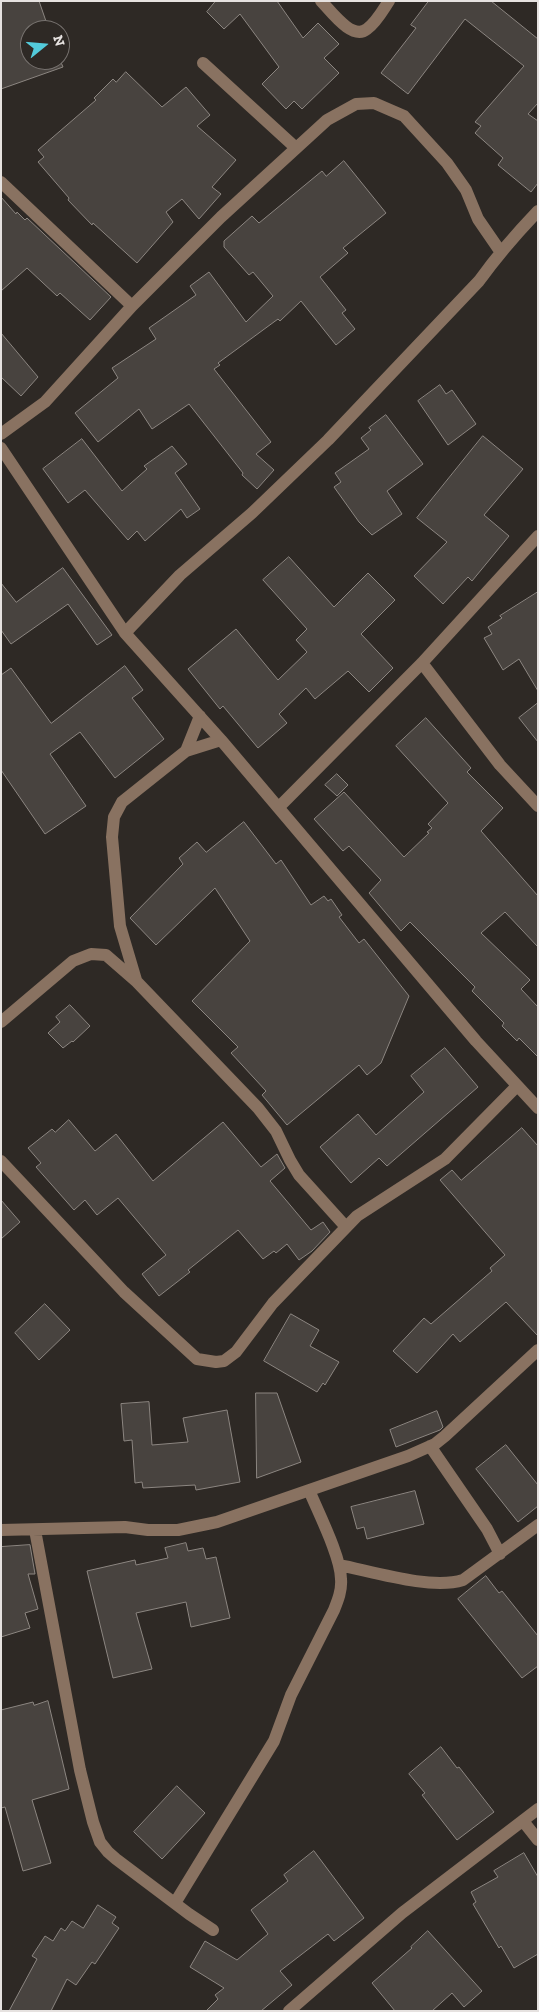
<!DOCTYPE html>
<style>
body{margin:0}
#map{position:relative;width:539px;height:2012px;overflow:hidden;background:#2e2925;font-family:"Zilla Slab",serif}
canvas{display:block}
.frame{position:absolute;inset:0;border:2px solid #e6e2e0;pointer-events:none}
.north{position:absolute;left:20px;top:20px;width:50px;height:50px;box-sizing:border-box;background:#2e2925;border:1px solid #787370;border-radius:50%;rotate:73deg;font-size:14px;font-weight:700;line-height:20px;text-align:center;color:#e6e2e0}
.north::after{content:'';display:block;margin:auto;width:18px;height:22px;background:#53cbdb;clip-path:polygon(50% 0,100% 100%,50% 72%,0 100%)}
</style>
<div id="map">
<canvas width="539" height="2012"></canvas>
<div class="frame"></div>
<div class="north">N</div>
</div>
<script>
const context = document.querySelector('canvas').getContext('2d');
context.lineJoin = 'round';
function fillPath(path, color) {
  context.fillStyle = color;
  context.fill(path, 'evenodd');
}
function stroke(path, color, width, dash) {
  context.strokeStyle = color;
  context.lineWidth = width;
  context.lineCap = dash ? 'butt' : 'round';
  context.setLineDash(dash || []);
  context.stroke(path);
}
const building = new Path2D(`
 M 1,1 L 39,1 L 49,30 L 30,30 L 30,60 L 60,60 L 63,67 L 1,89 Z
 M 216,1 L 277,1 L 303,38 L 318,23 L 339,44 L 324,58 L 339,73 L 302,109 L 294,101 L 286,109 L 262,84 L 279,67 L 240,14 L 224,29 L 207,12 Z
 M 429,1 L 491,1 L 538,39 L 538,103 L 528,114 L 538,121 L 538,183 L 531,192 L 498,165 L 503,158 L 475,133 L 481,126 L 475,122 L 524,66 L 465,19 L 408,94 L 381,73 L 416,28 L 411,25 Z
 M 126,72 L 162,107 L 186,87 L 210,115 L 197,126 L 236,160 L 212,187 L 221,194 L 199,219 L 182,199 L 166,212 L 173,222 L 137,263 L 93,223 L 92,225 L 68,200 L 69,198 L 38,162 L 44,157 L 38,150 L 96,100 L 94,98 L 113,79 L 116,82 Z
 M 344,161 L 386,213 L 343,248 L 348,253 L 320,277 L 346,310 L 342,313 L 355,329 L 336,345 L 301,301 L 280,321 L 278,319 L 218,363 L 220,365 L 214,369 L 271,442 L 256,454 L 274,470 L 257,489 L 242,475 L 243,473 L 189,404 L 152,429 L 139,409 L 98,442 L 75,413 L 118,378 L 112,368 L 156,339 L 149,328 L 196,295 L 190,286 L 209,272 L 246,322 L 273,296 L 253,272 L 249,275 L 224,247 L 224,241 L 252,216 L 259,223 L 322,171 L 326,176 Z
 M 1,197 L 16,214 L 17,212 L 25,220 L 27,218 L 111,297 L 90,320 L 60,293 L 57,296 L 27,268 L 1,291 Z
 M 1,333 L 38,377 L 21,396 L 1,377 Z
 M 440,385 L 446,394 L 452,390 L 476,424 L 448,445 L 418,401 Z
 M 386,415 L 423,464 L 387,491 L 402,514 L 372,535 L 359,522 L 334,487 L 341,482 L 335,473 L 369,449 L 361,438 L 371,430 L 369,428 Z
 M 483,436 L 523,469 L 484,515 L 509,536 L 472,581 L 468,577 L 443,604 L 414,576 L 447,542 L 417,518 Z
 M 82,439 L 122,491 L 147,469 L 144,466 L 172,446 L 187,464 L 175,473 L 200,509 L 187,518 L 181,509 L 145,541 L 137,531 L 128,540 L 85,490 L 68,503 L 43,469 Z
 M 289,557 L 334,607 L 368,573 L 395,600 L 361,634 L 393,668 L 369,692 L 348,671 L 315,699 L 306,688 L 279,714 L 287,723 L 258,748 L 223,706 L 220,709 L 188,669 L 236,629 L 278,680 L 307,652 L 296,640 L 307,629 L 263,580 Z
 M 63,568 L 112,635 L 97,645 L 68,604 L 11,644 L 1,630 L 1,583 L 16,602 Z
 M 538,592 L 538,691 L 519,659 L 503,670 L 484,638 L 492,634 L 488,627 L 502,618 L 500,616 Z
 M 125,666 L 143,690 L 132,698 L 164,739 L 115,778 L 80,732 L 50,754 L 86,806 L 45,834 L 1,770 L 1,675 L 11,668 L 51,723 Z
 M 538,703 L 538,742 L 519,718 Z
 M 426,718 L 471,768 L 467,772 L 503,808 L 481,831 L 538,896 L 538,947 L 505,912 L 481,933 L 530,980 L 521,989 L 538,1007 L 538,1057 L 519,1038 L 517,1041 L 502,1026 L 504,1023 L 472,991 L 475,987 L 410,922 L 401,931 L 369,893 L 381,880 L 349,846 L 343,851 L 314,819 L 344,792 L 404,857 L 429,833 L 427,832 L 432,828 L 428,824 L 448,803 L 396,746 Z
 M 337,774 L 348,785 L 337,796 L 325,785 Z
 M 244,822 L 276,864 L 281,860 L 311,905 L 324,896 L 328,901 L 331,899 L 342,915 L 339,917 L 359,943 L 364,939 L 409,996 L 381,1063 L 367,1075 L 359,1065 L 287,1125 L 262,1095 L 266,1091 L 231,1053 L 238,1047 L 192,1001 L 250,941 L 215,888 L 156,945 L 130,918 L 183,864 L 179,858 L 197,842 L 206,852 Z
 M 70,1005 L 90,1026 L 73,1042 L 72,1041 L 63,1048 L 48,1033 L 60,1022 L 56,1017 Z
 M 445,1048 L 478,1087 L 387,1166 L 379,1158 L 351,1183 L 320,1147 L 358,1114 L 376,1135 L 424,1092 L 411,1076 Z
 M 69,1120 L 95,1151 L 116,1134 L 153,1181 L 223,1122 L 261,1167 L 277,1154 L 285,1168 L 270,1181 L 311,1230 L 323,1222 L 330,1232 L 312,1251 L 299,1260 L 287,1244 L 276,1253 L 274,1251 L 263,1259 L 238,1230 L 188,1270 L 190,1272 L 159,1296 L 142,1274 L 166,1255 L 118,1198 L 97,1215 L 85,1200 L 74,1210 L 36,1167 L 41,1163 L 28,1148 L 52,1129 L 55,1132 Z
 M 522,1128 L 538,1146 L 538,1336 L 506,1302 L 460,1342 L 453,1334 L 417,1373 L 393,1351 L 424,1318 L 431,1324 L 492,1271 L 490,1268 L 505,1255 L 440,1180 L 452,1170 L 461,1180 Z
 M 1,1200 L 20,1222 L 1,1239 Z
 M 45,1304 L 70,1330 L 39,1360 L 15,1333 Z
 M 291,1314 L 319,1330 L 310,1346 L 339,1362 L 325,1385 L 323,1383 L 317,1392 L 264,1361 Z
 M 256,1393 L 277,1393 L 301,1462 L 257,1478 Z
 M 149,1402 L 152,1445 L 188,1442 L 183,1418 L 227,1410 L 240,1482 L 196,1490 L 195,1485 L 143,1488 L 142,1482 L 135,1483 L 132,1440 L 124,1441 L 121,1404 Z
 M 437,1411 L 443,1427 L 440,1430 L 396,1447 L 390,1430 Z
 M 506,1445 L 538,1485 L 538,1506 L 518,1522 L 476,1469 Z
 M 415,1491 L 424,1524 L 367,1539 L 364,1527 L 357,1529 L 351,1507 Z
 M 186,1543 L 188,1551 L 203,1548 L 206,1559 L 216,1557 L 230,1618 L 191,1627 L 186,1602 L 136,1613 L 152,1669 L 113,1678 L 87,1571 L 135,1560 L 136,1565 L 168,1558 L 165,1548 Z
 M 30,1545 L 35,1574 L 28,1574 L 38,1609 L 25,1613 L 30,1628 L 1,1637 L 1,1547 Z
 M 486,1576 L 499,1593 L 502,1591 L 538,1636 L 538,1666 L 522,1678 L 458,1599 Z
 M 48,1701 L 69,1789 L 32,1800 L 51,1863 L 23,1871 L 5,1807 L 1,1808 L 1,1710 L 33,1702 L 34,1705 Z
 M 441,1747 L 457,1768 L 459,1767 L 494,1812 L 457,1840 L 422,1795 L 425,1793 L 409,1774 Z
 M 177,1786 L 205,1813 L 162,1859 L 134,1832 Z
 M 314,1851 L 364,1918 L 334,1941 L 328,1934 L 280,1971 L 292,1985 L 261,2011 L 206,2011 L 218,1999 L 215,1995 L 224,1988 L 190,1967 L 205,1941 L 237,1960 L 268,1934 L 251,1910 L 288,1881 L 284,1875 Z
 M 524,1853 L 538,1877 L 538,1954 L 514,1968 L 501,1946 L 499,1948 L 473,1904 L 476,1902 L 471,1892 L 498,1877 L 494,1871 Z
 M 98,1905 L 116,1917 L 112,1923 L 119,1928 L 95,1964 L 92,1962 L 76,1985 L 67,1979 L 51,2011 L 9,2011 L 37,1959 L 32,1956 L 45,1936 L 53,1941 L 61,1928 L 65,1931 L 72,1921 L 83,1928 Z
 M 428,1931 L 482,1991 L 464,2007 L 452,1993 L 432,2011 L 395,2011 L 372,1983 L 412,1948 L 411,1947 Z`);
fillPath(building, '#48433f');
stroke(building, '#8c8681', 1);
stroke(new Path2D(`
 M 321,1 C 331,11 352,41 367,29 C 376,23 383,10 389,1
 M 203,63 L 296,148
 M 1,182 L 132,306
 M 1,434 L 45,402 L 132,306 L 221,217 L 327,120 L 356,104 L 374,103 L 404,116 L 447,163 L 466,190 L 478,219 L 500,251
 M 1,448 L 125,633 L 221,740 L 476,1041 L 538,1108
 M 125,633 L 180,575 L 252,513 L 328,440 L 479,281 C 497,256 517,233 538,211
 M 422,663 L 500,765 L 538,806
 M 186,751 L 200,716
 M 279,807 L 422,663 L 538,536
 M 136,980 L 120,926 L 112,837 L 114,817 L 122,802 L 186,751 L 221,740
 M 1,1022 L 73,961 L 91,954 L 106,955 L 137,982 L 258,1108 L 276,1131 L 290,1160 L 299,1175 L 346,1227
 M 1,1161 L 124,1292 L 197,1359 L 216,1362 L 224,1361 L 236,1352 L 273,1303 L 357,1216 L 445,1159 L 517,1086
 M 430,1446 L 487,1529 L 500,1554
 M 1,1530 L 125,1527 L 148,1530 L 178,1530 L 217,1522 L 408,1456 L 435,1444 L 445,1436 L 538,1350
 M 35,1530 L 80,1770 L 93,1822 L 100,1842 L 108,1852 L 116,1859 L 189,1914 L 213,1930
 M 339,1565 C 374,1572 431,1590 463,1580 L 538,1525
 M 523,1821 L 538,1840
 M 175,1903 L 274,1741 L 291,1695 L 334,1610 C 338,1600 342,1590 341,1579 C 341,1557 318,1512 309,1490
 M 289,2011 L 402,1913 L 538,1809`), '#897261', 12);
</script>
